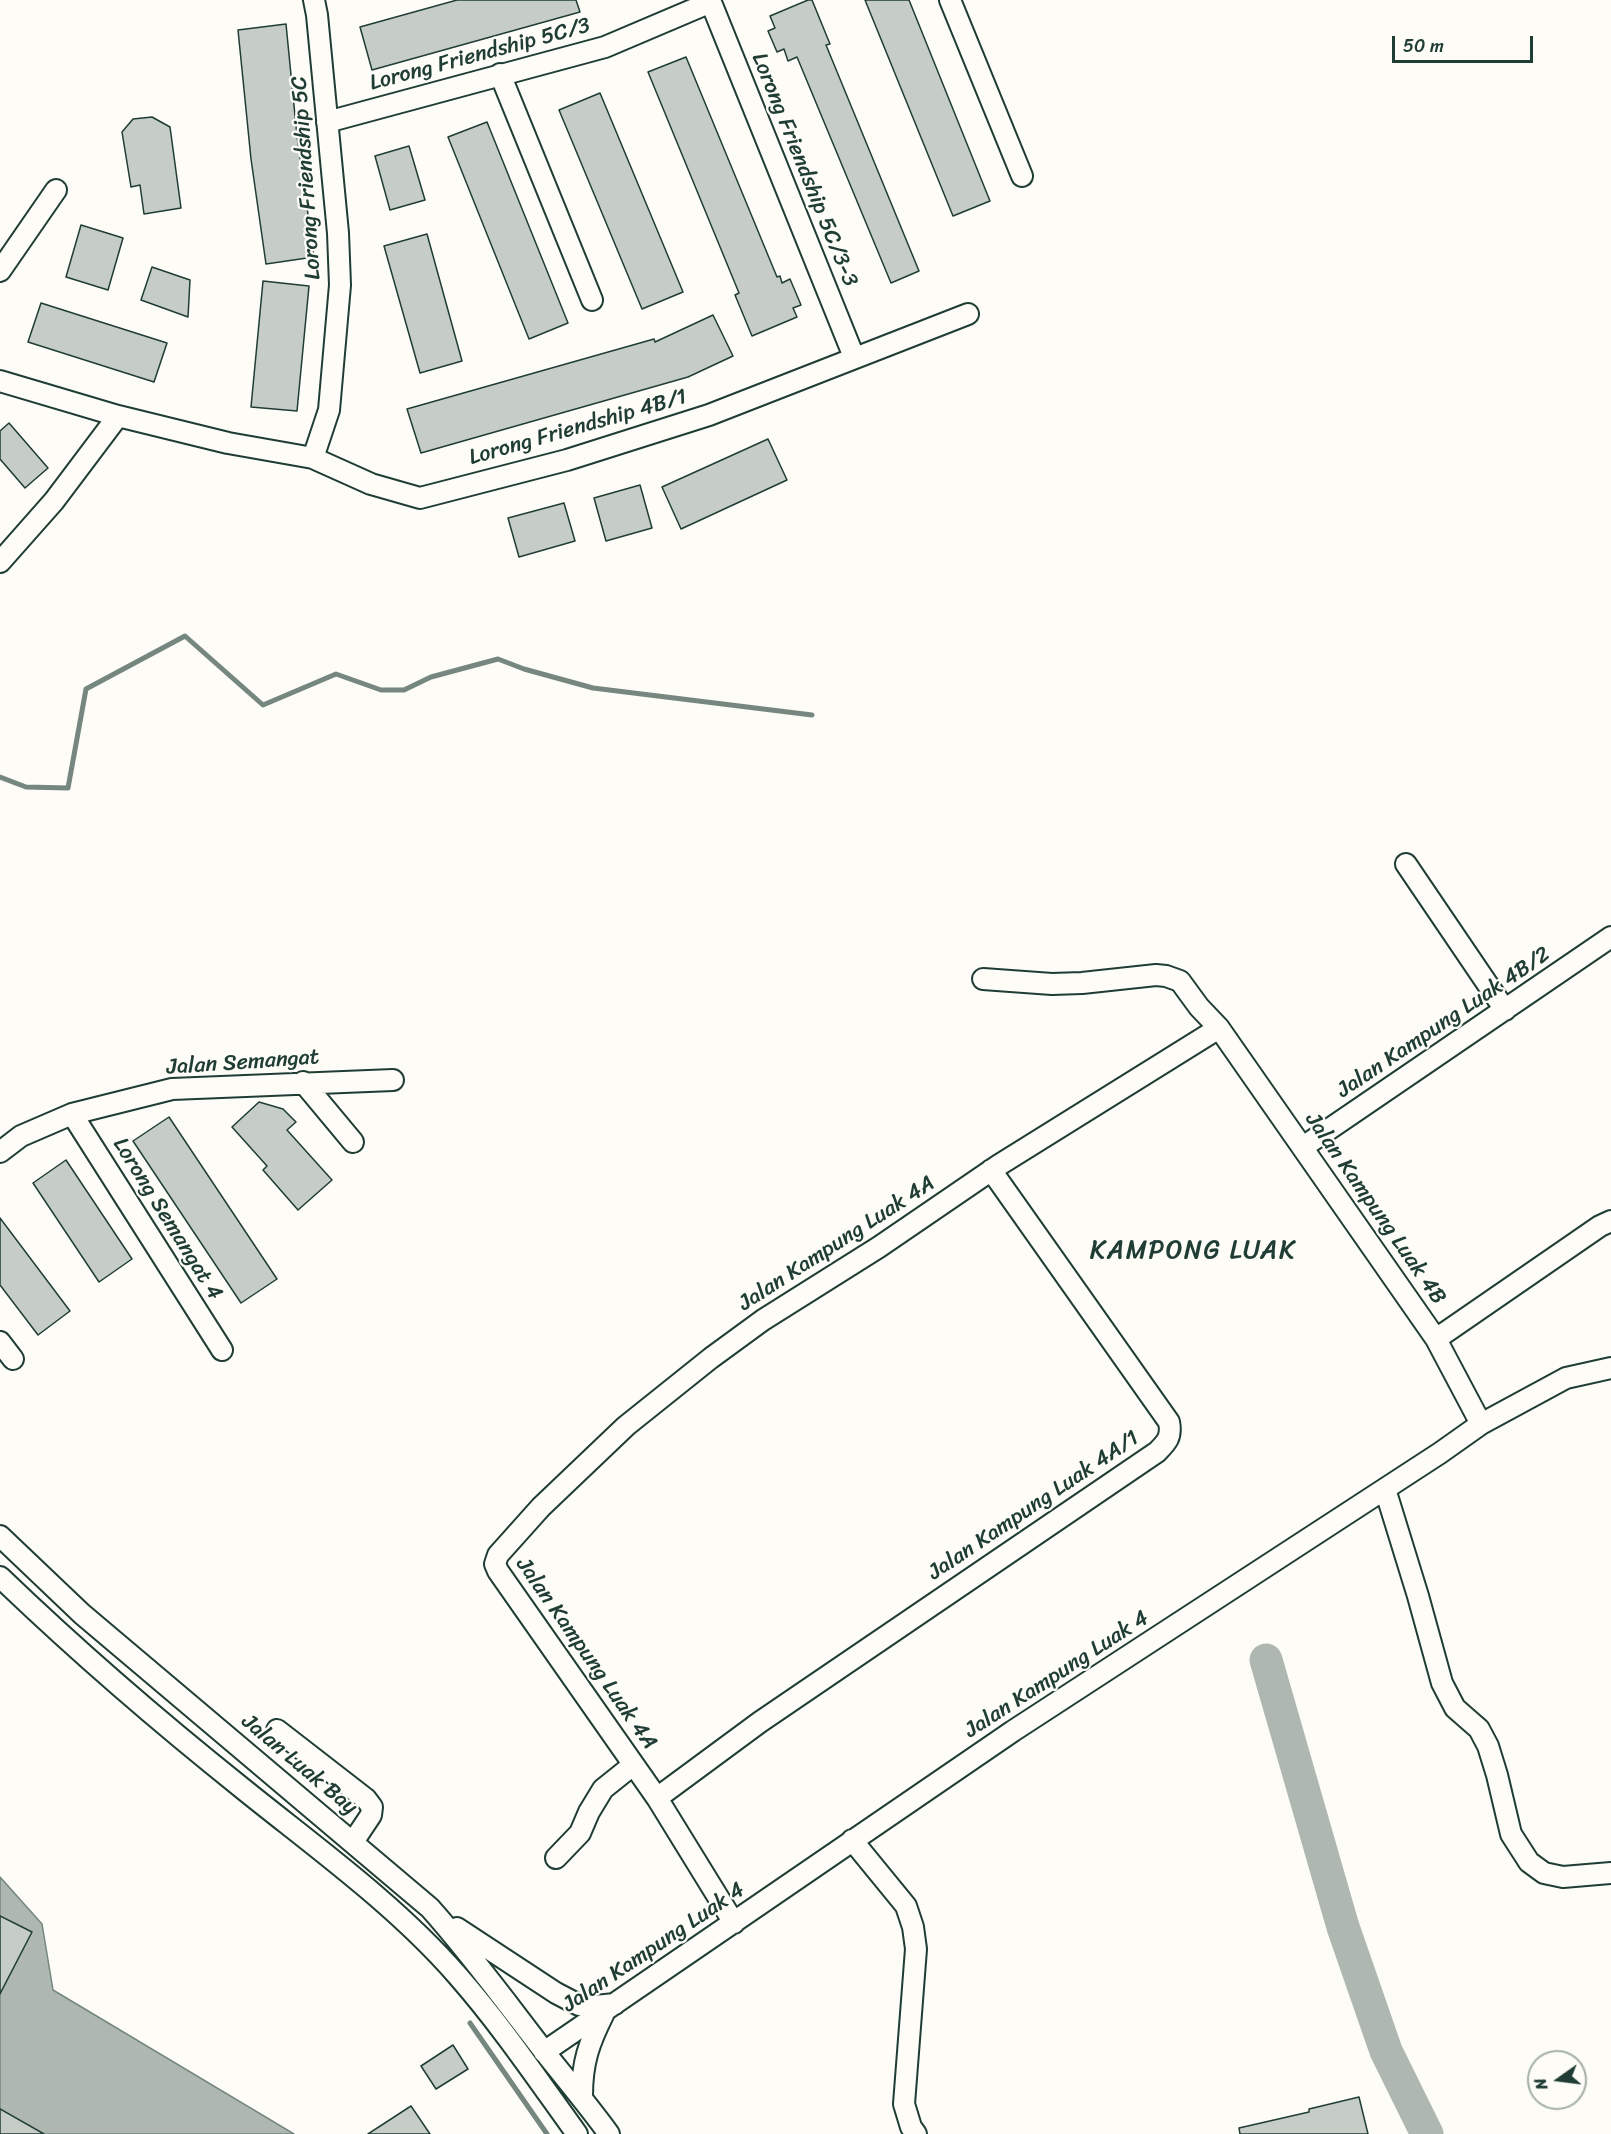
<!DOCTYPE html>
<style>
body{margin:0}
#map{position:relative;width:1611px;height:2134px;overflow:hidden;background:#fdfcf7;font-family:Sriracha,sans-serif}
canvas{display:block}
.north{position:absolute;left:1527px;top:2050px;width:60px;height:60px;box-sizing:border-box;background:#fdfcf7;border:2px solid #a4b0a9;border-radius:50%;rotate:256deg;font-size:16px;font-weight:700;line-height:24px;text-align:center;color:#1f3d34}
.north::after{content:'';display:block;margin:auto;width:21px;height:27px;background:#1f3d34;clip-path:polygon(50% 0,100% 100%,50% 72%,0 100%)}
.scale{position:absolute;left:1392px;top:36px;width:141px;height:27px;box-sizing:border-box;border:3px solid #1f3d34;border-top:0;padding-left:8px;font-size:18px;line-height:21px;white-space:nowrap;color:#1f3d34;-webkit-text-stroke:4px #fdfcf7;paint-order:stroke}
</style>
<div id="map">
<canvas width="1611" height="2134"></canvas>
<div class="north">N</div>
<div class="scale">50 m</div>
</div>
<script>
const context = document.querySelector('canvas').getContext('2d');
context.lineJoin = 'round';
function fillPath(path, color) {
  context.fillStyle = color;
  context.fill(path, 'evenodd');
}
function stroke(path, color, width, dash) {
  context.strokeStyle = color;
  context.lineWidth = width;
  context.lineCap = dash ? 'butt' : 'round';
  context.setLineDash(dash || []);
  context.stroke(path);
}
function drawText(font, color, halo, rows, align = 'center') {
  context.font = font + ' Sriracha,sans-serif';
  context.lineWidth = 4.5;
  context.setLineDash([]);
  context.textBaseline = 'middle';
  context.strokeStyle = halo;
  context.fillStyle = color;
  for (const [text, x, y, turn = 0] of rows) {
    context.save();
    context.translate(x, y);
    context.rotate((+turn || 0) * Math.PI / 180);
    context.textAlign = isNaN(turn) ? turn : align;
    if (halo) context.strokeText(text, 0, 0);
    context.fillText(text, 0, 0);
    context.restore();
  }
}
const water = new Path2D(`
 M 0,1877 L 42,1924 L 53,1990 L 294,2134 L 0,2134 Z`);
fillPath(water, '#aeb8b1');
stroke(water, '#75877f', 1.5);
stroke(new Path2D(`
 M 0,777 L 26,787 L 68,788 L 86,689 L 185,636 L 263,705 L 336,674 L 381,690 L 404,690 L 431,677 L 498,659 L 524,669 L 593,688 L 812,715
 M 470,2023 L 547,2134`), '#75877f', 5);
stroke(new Path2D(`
 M 1266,1660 L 1343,1927 L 1386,2051 L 1427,2134`), '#aeb8b1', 33);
const building = new Path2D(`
 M 457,0 L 576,0 L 580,12 L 372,70 L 360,27 Z
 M 808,0 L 812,0 L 830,44 L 826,45 L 919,271 L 891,283 L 797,57 L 788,61 L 784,49 L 777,52 L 768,31 L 775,28 L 770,16 Z
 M 865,0 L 909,0 L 990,201 L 953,216 Z
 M 286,24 L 297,136 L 314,257 L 266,264 L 251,159 L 238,30 Z
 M 686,57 L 777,277 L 780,276 L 782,283 L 790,279 L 801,305 L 793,308 L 797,317 L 752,336 L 735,295 L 739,293 L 648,72 Z
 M 600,93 L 683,292 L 642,309 L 559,110 Z
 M 152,117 L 170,127 L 181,208 L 144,214 L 140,185 L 131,187 L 122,132 L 133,119 Z
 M 487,122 L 568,323 L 529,339 L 448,137 Z
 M 409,146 L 425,200 L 390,210 L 375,156 Z
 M 81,225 L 123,238 L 108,290 L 66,277 Z
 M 427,234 L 462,361 L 420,373 L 384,246 Z
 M 152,267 L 190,280 L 188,317 L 141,300 Z
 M 263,281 L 309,286 L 297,411 L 251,407 Z
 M 41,303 L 167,343 L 154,382 L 28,342 Z
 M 713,315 L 733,356 L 688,377 L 421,453 L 407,409 L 654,339 L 655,342 Z
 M 9,423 L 48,468 L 25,488 L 0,459 L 0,431 Z
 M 768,439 L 787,480 L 681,529 L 662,487 Z
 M 640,485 L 652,528 L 606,541 L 594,498 Z
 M 564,503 L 575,541 L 519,557 L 508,518 Z
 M 259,1102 L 283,1109 L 296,1122 L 287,1130 L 332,1180 L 298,1210 L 263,1170 L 267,1166 L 232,1127 Z
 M 169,1117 L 277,1279 L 241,1303 L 133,1141 Z
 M 66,1160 L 132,1259 L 99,1282 L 33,1183 Z
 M 0,1218 L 70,1311 L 38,1335 L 0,1285 Z
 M 0,1916 L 32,1932 L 0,1994 Z
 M 453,2045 L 468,2069 L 436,2089 L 421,2066 Z
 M 1359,2097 L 1368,2134 L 1240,2134 L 1239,2128 L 1309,2112 L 1309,2109 Z
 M 411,2106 L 430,2134 L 368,2134 Z
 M 0,2109 L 44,2134 L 0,2134 Z`);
fillPath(building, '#c6cdc7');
stroke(building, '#1f3d34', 1.5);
const minor = new Path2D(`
 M 710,0 L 854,357
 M 950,0 L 1022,176
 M 500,74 L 592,300
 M 327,122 L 605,47 L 711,2
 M 0,271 L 56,190
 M 0,381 L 118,416 L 228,443 L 313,458 L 371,484 L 420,498 L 567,460 L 709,415 L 968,314
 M 313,458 L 329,410 L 340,285 L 338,233 L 317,15 L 314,0
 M 0,562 L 54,501 L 118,416
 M 1406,864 L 1505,1010
 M 983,979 L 1052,984 L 1082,983 L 1156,975 L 1166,976 L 1180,981 L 1199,1007 L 1219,1028 L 1436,1339 L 1481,1424
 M 303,1082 L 353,1142
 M 72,1114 L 222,1350
 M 1303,1147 L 1611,937
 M 0,1152 L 21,1136 L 72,1114 L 172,1089 L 393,1080
 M 1436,1339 L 1600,1226 L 1611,1221
 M 0,1342 L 13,1359
 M 1385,1489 L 1418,1596 L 1442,1683 L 1455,1708 L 1479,1729 L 1488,1746 L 1497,1775 L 1511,1834 L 1529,1862 L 1544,1873 L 1563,1877 L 1611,1873
 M 0,1536 L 82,1614 L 430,1908 C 471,1954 506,2002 543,2050 C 565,2078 588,2105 609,2134
 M 0,1577 C 77,1651 158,1721 242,1788 C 315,1847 395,1904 457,1975 C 501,2025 538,2080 577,2134
 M 277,1730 L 366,1799 L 372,1807 L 371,1815 L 353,1842
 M 657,1798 L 760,1722 L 1157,1452 C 1167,1442 1172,1437 1169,1422 L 991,1170
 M 852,1840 L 906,1906 L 913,1927 L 916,1949 L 904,2104 L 911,2127 L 916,2134
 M 556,1858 L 580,1833 L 589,1812 L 603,1789 L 633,1765
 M 734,1923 L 657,1798 L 498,1571 L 495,1564 L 498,1555 L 541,1507 L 626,1426 L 711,1358 L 763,1320 L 879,1247 L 999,1165 L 1219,1028
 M 457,1928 L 556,1993 L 579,2005 L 595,2006 L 615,2004
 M 544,2052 L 1013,1731 L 1440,1453 L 1481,1424 L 1566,1378 L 1611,1368
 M 582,2096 C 582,2062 589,2043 604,2013`);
stroke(minor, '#1f3d34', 24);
stroke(minor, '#fdfcf7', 20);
drawText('22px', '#1f3d34', '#fdfcf7', [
 ["Lorong Friendship 5C/3",480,55,-15],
 ["Lorong Friendship 5C/3-3",804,170,68],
 ["Lorong Friendship 5C",307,178,-94],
 ["Lorong Friendship 4B/1",578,428,-16],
 ["Jalan Kampung Luak 4B/2",1444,1023,-34],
 ["Jalan Semangat",243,1063,-4],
 ["Jalan Kampung Luak 4B",1375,1209,55],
 ["Lorong Semangat 4",167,1219,58],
 ["Jalan Kampung Luak 4A",837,1244,-33],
 ["Jalan Kampung Luak 4A/1",1034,1506,-34],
 ["Jalan Kampung Luak 4A",586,1654,55],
 ["Jalan Kampung Luak 4",1057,1675,-33],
 ["Jalan Luak Bay",299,1765,40],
 ["Jalan Kampung Luak 4",654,1948,-34]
]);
context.letterSpacing = '1.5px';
drawText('26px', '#1f3d34', '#fdfcf7', [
 ["KAMPONG LUAK",1193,1251]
]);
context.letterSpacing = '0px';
</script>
